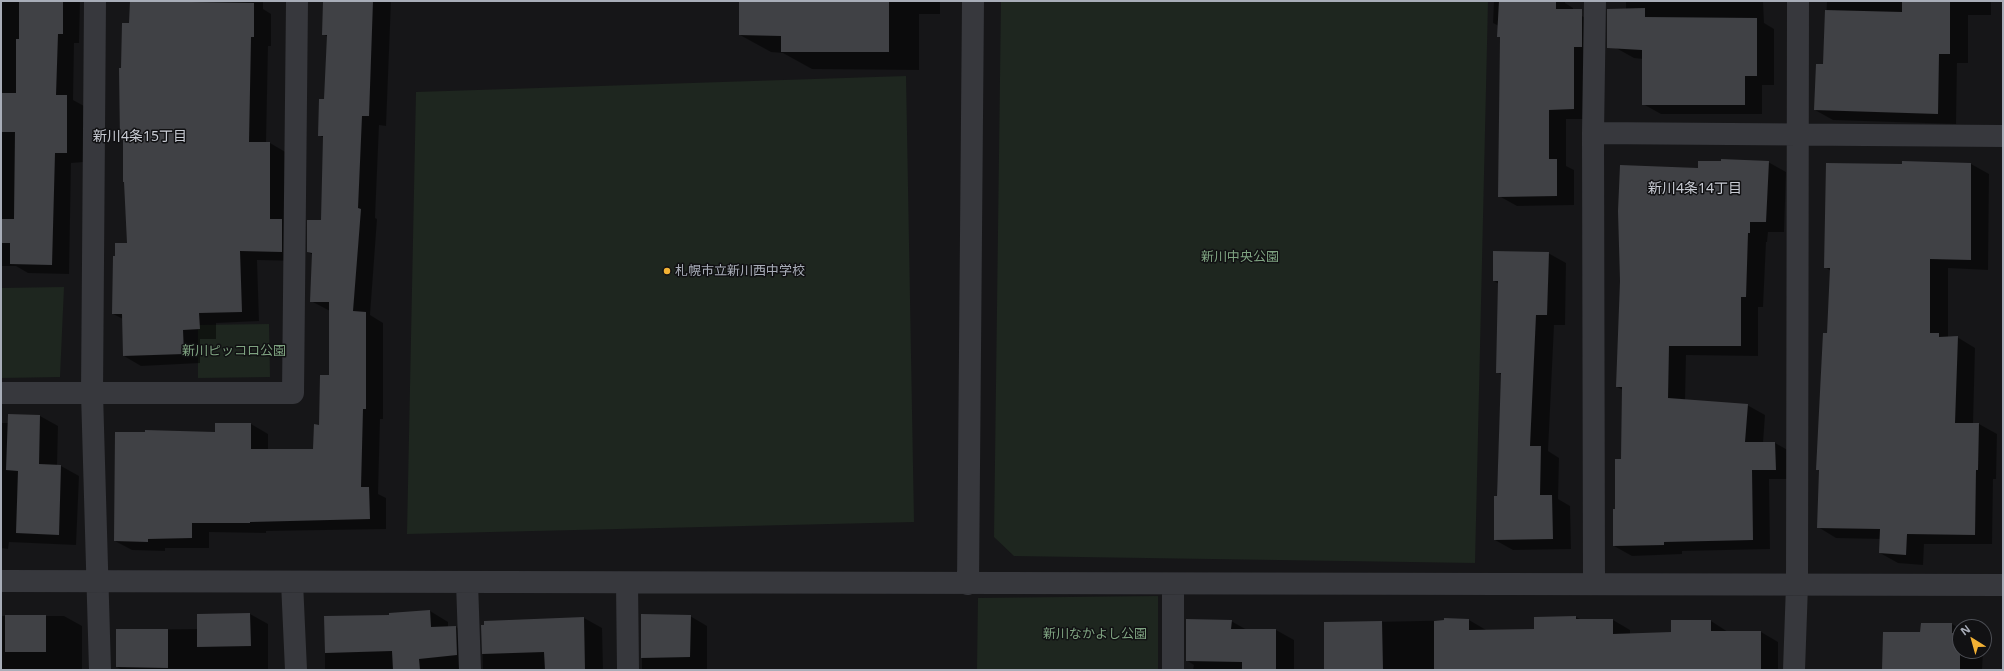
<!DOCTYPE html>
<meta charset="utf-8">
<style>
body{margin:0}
#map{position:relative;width:2004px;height:671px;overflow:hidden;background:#161618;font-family:"Noto Sans",sans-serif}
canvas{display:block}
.frame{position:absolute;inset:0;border:2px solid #a8adb8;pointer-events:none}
.north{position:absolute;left:1952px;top:619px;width:40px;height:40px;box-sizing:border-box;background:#111113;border:1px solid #4d4f55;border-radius:50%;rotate:323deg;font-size:11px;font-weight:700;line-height:16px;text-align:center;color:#a8adb8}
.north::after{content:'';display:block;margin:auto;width:14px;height:18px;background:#f2b134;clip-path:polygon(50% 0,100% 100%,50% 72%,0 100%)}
</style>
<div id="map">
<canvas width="2004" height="671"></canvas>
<div class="frame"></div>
<div class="north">N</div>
</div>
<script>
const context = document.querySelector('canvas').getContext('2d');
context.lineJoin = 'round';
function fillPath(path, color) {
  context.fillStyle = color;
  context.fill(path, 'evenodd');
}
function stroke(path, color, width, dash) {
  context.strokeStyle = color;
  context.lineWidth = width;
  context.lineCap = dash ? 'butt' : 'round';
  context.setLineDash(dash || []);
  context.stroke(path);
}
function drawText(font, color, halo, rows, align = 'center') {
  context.font = font + ' "Noto Sans","Noto Sans JP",sans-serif';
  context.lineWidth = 3;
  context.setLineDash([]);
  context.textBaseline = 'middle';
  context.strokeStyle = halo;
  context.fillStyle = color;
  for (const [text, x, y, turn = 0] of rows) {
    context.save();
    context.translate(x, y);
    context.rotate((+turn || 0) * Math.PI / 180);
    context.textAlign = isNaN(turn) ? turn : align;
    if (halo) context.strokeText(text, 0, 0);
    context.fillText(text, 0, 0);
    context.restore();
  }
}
fillPath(new Path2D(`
 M 1001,1 L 1488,1 L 1475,563 L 1014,556 L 994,537 Z
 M 906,76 L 914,522 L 407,534 L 416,92 Z
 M 64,287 L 60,377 L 1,378 L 1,288 Z
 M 269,324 L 270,377 L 198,378 L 198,325 Z
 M 1158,596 L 1158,670 L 977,670 L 978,598 Z`), '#1e261f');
fillPath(new Path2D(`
 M 1,1 L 80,1 L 79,43 L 74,43 L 73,100 L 84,106 L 84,162 L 71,163 L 69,274 L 28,273 L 16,266 L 1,266 Z
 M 131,1 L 263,1 L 263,9 L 271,14 L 271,46 L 268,46 L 266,143 L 270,143 L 287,153 L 299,261 L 257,260 L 259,321 L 216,323 L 216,339 L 200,339 L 200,363 L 141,366 L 124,356 L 123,319 L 113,314 L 128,244 L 124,141 L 121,139 L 122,69 L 130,24 Z
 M 324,1 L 391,1 L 386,126 L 379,125 L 375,218 L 377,219 L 370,315 L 383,323 L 383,419 L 380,419 L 378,494 L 386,498 L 386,529 L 266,531 L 266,533 L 209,532 L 209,548 L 165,548 L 165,551 L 132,550 L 115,541 L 216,433 L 251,424 L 268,434 L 268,450 L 314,450 L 330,376 L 330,311 L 311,301 L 313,255 L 308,252 L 322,221 L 324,138 L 319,135 L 325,100 L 328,37 L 323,34 Z
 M 545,1 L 691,1 L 691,2 Z
 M 740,1 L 940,1 L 940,14 L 919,14 L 919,70 L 812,69 L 783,53 L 771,52 L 740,35 Z
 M 1494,1 L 1565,1 L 1565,3 L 1573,8 L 1573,11 L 1589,20 L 1591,119 L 1566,119 L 1566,166 L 1574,170 L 1574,205 L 1517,206 L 1499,196 L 1501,38 L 1498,36 L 1499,26 L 1493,23 Z
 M 1626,1 L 1763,1 L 1764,23 L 1774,29 L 1774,85 L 1762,85 L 1762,114 L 1661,114 L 1643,104 L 1643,59 L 1634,58 L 1616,48 L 1626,9 Z
 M 1827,1 L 1991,1 L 1991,15 L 1968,15 L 1968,63 L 1957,63 L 1956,124 L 1833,120 L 1815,110 L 1824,65 Z
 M 1768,162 L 1786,172 L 1784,232 L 1768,232 L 1767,242 L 1766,242 L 1763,307 L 1758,307 L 1758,356 L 1686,355 L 1685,401 L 1747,405 L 1765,415 L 1763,443 L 1775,443 L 1793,453 L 1793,479 L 1769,479 L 1770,549 L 1682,551 L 1682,554 L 1632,556 L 1614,546 L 1622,460 L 1623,390 L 1617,387 L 1699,169 Z
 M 1971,164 L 1989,174 L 1988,270 L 1948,268 L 1948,337 L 1957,337 L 1975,348 L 1973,424 L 1979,424 L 1997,434 L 1996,479 L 1993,479 L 1992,544 L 1924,544 L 1923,565 L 1898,563 L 1880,553 L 1881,539 L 1836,538 L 1818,527 L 1820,471 L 1817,469 L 1828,334 L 1831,271 L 1825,267 L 1903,165 Z
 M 1548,253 L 1566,263 L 1565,325 L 1554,325 L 1548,451 L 1559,458 L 1558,499 L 1570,506 L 1571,549 L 1513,550 L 1495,540 L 1502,375 L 1497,372 L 1499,284 L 1494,281 Z
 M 40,416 L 58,426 L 57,466 L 61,466 L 79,476 L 76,545 L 9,542 L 8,549 L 1,548 L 1,423 L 8,423 Z
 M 430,611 L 448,622 L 448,628 L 456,627 L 474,638 L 475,670 L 325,670 L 325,617 L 390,616 Z
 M 250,614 L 268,624 L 268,670 L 122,670 L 117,667 L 117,630 L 198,629 L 198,615 Z
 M 642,615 L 690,616 L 707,626 L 707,670 L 642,670 Z
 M 1,616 L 64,616 L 82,626 L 82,670 L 1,670 Z
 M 1576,617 L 1582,620 L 1613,620 L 1630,630 L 1630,634 L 1672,633 L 1711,621 L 1728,632 L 1761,632 L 1778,642 L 1778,670 L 1325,670 L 1325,623 L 1469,620 L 1486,630 L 1535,630 L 1535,618 Z
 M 584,618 L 602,628 L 603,670 L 483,670 L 482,626 L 485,626 L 485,622 Z
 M 1231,621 L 1247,630 L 1276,630 L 1294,640 L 1294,670 L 1193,670 L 1194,665 L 1186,660 Z
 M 1952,624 L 1960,629 L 1960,651 L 1983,651 L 1982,670 L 1883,670 Z`), '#0007');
fillPath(new Path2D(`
 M 19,1 L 63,1 L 63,34 L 58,34 L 56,95 L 67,95 L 67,153 L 55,153 L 52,265 L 10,264 L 10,243 L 1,243 L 1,219 L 14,219 L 15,132 L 1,132 L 1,93 L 16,93 L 16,39 L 19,39 Z
 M 130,1 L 254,3 L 254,37 L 251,37 L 249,142 L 270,142 L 270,219 L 282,219 L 282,252 L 240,251 L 242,312 L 199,313 L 200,329 L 183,330 L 184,354 L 123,356 L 122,314 L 112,314 L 113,256 L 115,256 L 115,243 L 127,243 L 124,182 L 123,182 L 123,140 L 120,140 L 119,68 L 121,68 L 122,23 L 129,23 Z
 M 323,1 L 373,1 L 369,116 L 362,116 L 358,208 L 361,209 L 353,311 L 366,312 L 366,409 L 363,409 L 361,487 L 369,487 L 370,519 L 250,522 L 250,523 L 192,523 L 192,538 L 148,539 L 148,542 L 114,541 L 115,432 L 145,432 L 145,430 L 215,432 L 215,423 L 251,423 L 251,449 L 313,449 L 314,424 L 319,425 L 320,375 L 329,375 L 329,302 L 310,302 L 312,253 L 307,252 L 307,220 L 321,220 L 323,136 L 318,136 L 319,99 L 324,99 L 327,35 L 322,35 Z
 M 739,1 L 889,1 L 889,52 L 781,52 L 781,36 L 739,35 Z
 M 1499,1 L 1556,1 L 1556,9 L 1582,9 L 1582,47 L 1574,47 L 1574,109 L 1549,110 L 1549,159 L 1557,159 L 1557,196 L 1498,197 L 1500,37 L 1497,37 Z
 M 1902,1 L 1950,1 L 1950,54 L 1939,54 L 1938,114 L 1814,110 L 1816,64 L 1823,64 L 1825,10 L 1902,12 Z
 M 1645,8 L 1645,17 L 1757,18 L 1757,76 L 1745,76 L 1745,105 L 1642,105 L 1642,50 L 1607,48 L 1607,9 Z
 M 1721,159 L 1769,161 L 1766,222 L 1750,222 L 1750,233 L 1748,233 L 1746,297 L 1741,297 L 1741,346 L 1669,346 L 1668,398 L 1748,404 L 1745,442 L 1775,442 L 1776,470 L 1752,470 L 1753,540 L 1664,542 L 1664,545 L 1613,546 L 1613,509 L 1615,509 L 1615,459 L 1621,459 L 1622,387 L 1616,387 L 1620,281 L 1618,211 L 1620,165 L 1698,168 L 1698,161 L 1721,161 Z
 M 1902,161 L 1971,163 L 1971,260 L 1930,259 L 1930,333 L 1939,333 L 1939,337 L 1958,336 L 1955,423 L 1979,423 L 1978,470 L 1976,470 L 1975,535 L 1907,534 L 1906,555 L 1879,553 L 1880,529 L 1817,528 L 1819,470 L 1816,470 L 1823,333 L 1827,333 L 1830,268 L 1824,268 L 1826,163 L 1902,164 Z
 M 1493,251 L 1549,252 L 1547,315 L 1536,315 L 1530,446 L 1541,446 L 1540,495 L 1552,495 L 1553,539 L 1494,540 L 1494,496 L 1497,496 L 1501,373 L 1496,373 L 1498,281 L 1493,281 Z
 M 8,414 L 40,415 L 39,464 L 61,465 L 59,535 L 16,533 L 18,471 L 6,470 Z
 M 430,610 L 431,627 L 456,626 L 457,655 L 419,659 L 420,670 L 393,670 L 392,651 L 325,653 L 324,616 L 389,615 L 389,613 Z
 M 250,613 L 251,646 L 197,647 L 197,614 Z
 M 641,614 L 691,615 L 690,657 L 641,658 Z
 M 5,615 L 46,615 L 46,652 L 5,652 Z
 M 1576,616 L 1576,619 L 1613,619 L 1613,634 L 1671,632 L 1671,620 L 1711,620 L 1711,631 L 1761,631 L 1761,670 L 1434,670 L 1434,621 L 1444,620 L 1444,618 L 1469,619 L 1469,630 L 1534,629 L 1534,617 Z
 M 584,617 L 585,670 L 545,670 L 544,652 L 482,654 L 481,625 L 484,625 L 484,621 Z
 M 1186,619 L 1232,620 L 1231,629 L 1276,629 L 1276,670 L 1242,670 L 1242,662 L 1186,661 Z
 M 1382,621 L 1383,670 L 1324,670 L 1324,622 Z
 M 1921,623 L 1952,623 L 1952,633 L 1960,633 L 1960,670 L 1882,670 L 1883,632 L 1920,632 Z
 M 116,629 L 168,629 L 168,668 L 116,667 Z`), '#404145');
stroke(new Path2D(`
 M 95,1 L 92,393 L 100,670
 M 1593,133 L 2003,136
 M 1,393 L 293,393 L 297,1
 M 1,581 L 2003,585
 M 292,582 L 296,670
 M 467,582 L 470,670
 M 627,583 L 628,670
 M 968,584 L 973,1
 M 1594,584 L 1593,133 L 1595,1
 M 1173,670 L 1173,584
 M 1794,670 L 1797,585 L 1798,1`), '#37383d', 22);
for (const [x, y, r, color] of [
 [667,271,4,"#f2b134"]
]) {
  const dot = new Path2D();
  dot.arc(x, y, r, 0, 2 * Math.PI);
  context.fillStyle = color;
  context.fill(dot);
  stroke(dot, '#111113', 1.5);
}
drawText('13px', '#7fa381', '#111113', [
 ["新川中央公園",1240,257],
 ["新川ピッコロ公園",234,351],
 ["新川なかよし公園",1095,634]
]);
drawText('13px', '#a8adb8', '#111113', [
 ["札幌市立新川西中学校",675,271]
], 'left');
drawText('14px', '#c9ccd4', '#111113', [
 ["新川4条15丁目",140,137],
 ["新川4条14丁目",1695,189]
]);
</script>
